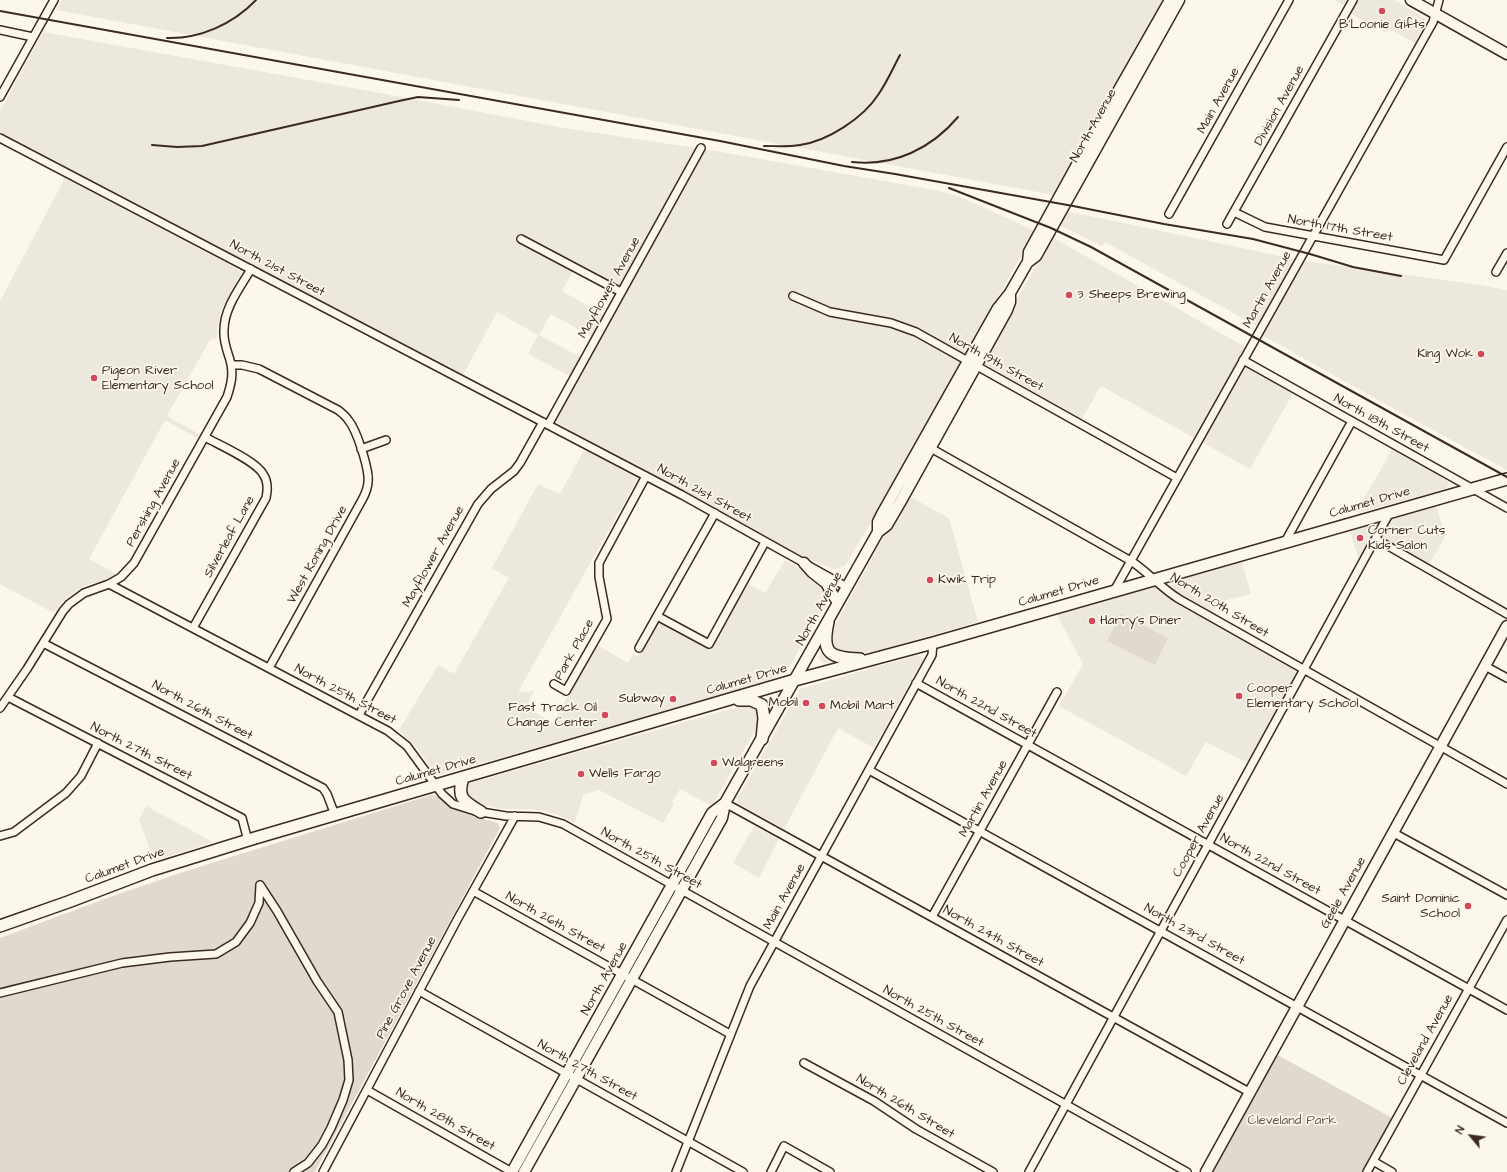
<!DOCTYPE html>
<style>
body{margin:0}
#map{position:relative;width:1507px;height:1172px;overflow:hidden;background:#fbf7ec;font-family:"Architects Daughter",sans-serif}
canvas{display:block}
.north{position:absolute;left:1451px;top:1116px;width:40px;height:40px;-webkit-text-stroke:3px #fbf7ec;paint-order:stroke;rotate:299deg;font-size:11px;font-weight:700;line-height:16px;text-align:center;color:#3b2a1e}
.north::after{content:'';display:block;margin:auto;width:14px;height:18px;background:#3b2a1e;clip-path:polygon(50% 0,100% 100%,50% 72%,0 100%)}
</style>
<div id="map">
<canvas width="1507" height="1172"></canvas>
<div class="north">N</div>
</div>
<script>
const context = document.querySelector('canvas').getContext('2d');
context.lineJoin = 'round';
function fillPath(path, color) {
  context.fillStyle = color;
  context.fill(path, 'evenodd');
}
function stroke(path, color, width, dash) {
  context.strokeStyle = color;
  context.lineWidth = width;
  context.lineCap = dash ? 'butt' : 'round';
  context.setLineDash(dash || []);
  context.stroke(path);
}
function drawText(font, color, halo, rows, align = 'center') {
  context.font = font + ' "Architects Daughter",sans-serif';
  context.lineWidth = 3.5;
  context.setLineDash([]);
  context.textBaseline = 'middle';
  context.strokeStyle = halo;
  context.fillStyle = color;
  for (const [text, x, y, turn = 0] of rows) {
    context.save();
    context.translate(x, y);
    context.rotate((+turn || 0) * Math.PI / 180);
    context.textAlign = isNaN(turn) ? turn : align;
    if (halo) context.strokeText(text, 0, 0);
    context.fillText(text, 0, 0);
    context.restore();
  }
}
fillPath(new Path2D(`
 M 62,0 L 1165,0 L 1054,195 L 56,10 Z
 M 1334,0 L 1394,0 L 1425,18 L 1426,21 L 1415,43 L 1389,29 L 1386,33 L 1349,13 L 1351,9 Z
 M 43,32 L 386,94 L 564,128 L 716,151 L 940,191 L 963,198 L 1035,231 L 882,503 L 846,565 L 842,567 L 833,569 L 813,561 L 795,553 L 643,469 L 518,692 L 534,691 L 526,707 L 553,723 L 597,645 L 628,663 L 633,654 L 638,657 L 656,624 L 660,620 L 713,643 L 747,583 L 765,593 L 785,560 L 821,580 L 828,590 L 825,603 L 791,664 L 783,673 L 774,678 L 720,696 L 439,775 L 434,771 L 417,748 L 399,730 L 438,665 L 454,674 L 509,578 L 492,568 L 538,484 L 560,494 L 589,441 L 556,422 L 557,417 L 577,380 L 528,354 L 538,335 L 497,312 L 463,375 L 2,133 L 0,130 L 0,111 ZM 577,264 L 626,291 L 611,319 L 562,291 ZM 551,314 L 599,341 L 588,361 L 539,335 Z
 M 65,178 L 238,269 L 241,274 L 221,311 L 217,329 L 217,338 L 210,340 L 167,416 L 199,434 L 197,438 L 165,420 L 89,559 L 116,574 L 104,581 L 89,584 L 78,589 L 61,603 L 54,613 L 0,584 L 0,301 Z
 M 1066,211 L 1299,260 L 1480,285 L 1507,290 L 1507,470 L 1405,415 L 1262,335 L 1264,330 L 1105,242 L 1102,246 L 1059,225 Z
 M 1052,237 L 1245,347 L 1237,361 L 1293,393 L 1250,469 L 1101,386 L 1082,419 L 983,363 L 990,347 Z
 M 1392,448 L 1432,470 L 1448,482 L 1449,486 L 1445,489 L 1358,513 L 1357,509 L 1379,473 Z
 M 907,495 L 949,518 L 978,622 L 888,648 L 825,663 L 822,662 L 819,658 L 819,654 Z
 M 1436,506 L 1446,535 L 1429,564 L 1374,533 L 1360,558 L 1358,558 L 1350,531 Z
 M 1242,562 L 1251,594 L 1219,602 L 1212,614 L 1304,670 L 1252,765 L 1206,742 L 1186,776 L 1059,706 L 1083,664 L 1057,615 L 1121,596 L 1114,591 L 1154,579 L 1172,590 L 1171,586 L 1174,581 Z
 M 918,655 L 923,658 L 922,662 L 874,748 L 838,728 L 784,829 L 738,804 L 737,799 L 800,689 Z
 M 762,700 L 767,702 L 767,709 L 712,806 L 680,789 L 672,802 L 674,804 L 663,823 L 599,790 L 583,795 L 575,823 L 558,815 L 544,811 L 532,809 L 503,809 L 482,805 L 472,801 L 461,789 L 467,784 Z
 M 146,806 L 213,842 L 154,861 L 139,820 Z
 M 754,826 L 779,839 L 759,878 L 733,863 Z`), '#ede8dd');
fillPath(new Path2D(`
 M 1121,614 L 1168,638 L 1155,665 L 1107,641 Z
 M 431,795 C 438,795 444,802 450,806 C 465,816 481,818 498,823 L 500,828 L 315,1172 L 0,1172 L 0,938 L 107,898 L 186,871 Z
 M 1272,1052 L 1396,1120 L 1367,1172 L 1206,1172 Z`), '#dfd9ce');
const street = new Path2D(`
 M 0,30 L 33,37
 M 0,97 L 54,0
 M 0,138 L 682,495 L 847,587
 M 1234,212 L 1265,227 L 1444,260 L 1507,147
 M 1169,214 L 1289,0
 M 1227,224 L 1353,0
 M 521,239 L 621,292
 M 1496,272 L 1507,253
 M 793,296 L 830,312 L 891,323 L 916,332 L 1177,478
 M 1243,360 L 1507,508
 M 231,365 L 242,365 L 259,369 L 338,410 C 342,413 346,416 349,421 C 357,431 367,464 368,476 C 369,485 366,493 362,500 L 269,668
 M 548,425 L 701,148
 M 927,446 L 1131,561 C 1148,572 1161,588 1179,599 L 1507,784
 M 361,449 L 386,440
 M 1376,539 L 1507,614
 M 1285,542 L 1352,421
 M 109,584 L 388,731 L 407,746 L 442,794 L 453,804 L 475,811 L 506,816 L 539,817 L 563,824 L 1187,1172
 M 1114,591 L 1433,22 L 1439,0
 M 657,616 L 709,644 L 765,542
 M 193,628 L 266,498 C 268,489 268,481 263,474 C 256,461 219,445 205,437
 M 43,643 L 323,788 L 327,794 L 335,815
 M 639,648 L 715,513
 M 1485,666 L 1507,678
 M 916,683 L 1507,1010
 M 554,684 L 566,691 L 607,619 L 599,577 L 599,563 L 646,476
 M 8,697 L 242,818 L 248,841
 M 0,708 L 27,669 L 63,611 L 69,604 L 84,593 L 109,584 L 121,577 L 134,563 L 227,397 C 231,385 234,373 230,360 C 227,350 223,341 224,330 C 224,308 240,288 251,269
 M 359,715 L 478,504 L 491,489 L 514,471 L 520,463 L 543,422
 M 869,770 L 1507,1123
 M 725,803 L 1249,1092
 M 1392,832 L 1507,895
 M 0,836 L 14,832 L 66,793 L 81,776 L 98,743
 M 260,885 L 277,911 L 317,981 L 338,1012 L 348,1060 L 349,1080 L 343,1100 L 331,1128 L 322,1145 L 308,1163 L 294,1172
 M 473,891 L 730,1034
 M 932,917 L 1057,692
 M 419,991 L 743,1172
 M 0,993 L 122,963 L 170,957 L 216,954 L 236,942 L 250,923 L 259,903 L 260,885
 M 804,1063 L 874,1101 L 916,1129 L 993,1172
 M 367,1090 L 512,1172
 M 1373,1161 L 1392,1172
 M 323,1172 L 457,920 L 515,816
 M 676,1172 L 750,986 L 932,655 L 933,643
 M 771,1172 L 784,1146 L 830,1172
 M 1029,1172 L 1390,512
 M 1367,1172 L 1507,920`);
const secondary = new Path2D(`
 M 1411,0 L 1507,54
 M 1028,262 L 1036,256 L 1179,0
 M 878,532 L 878,522 L 882,514 L 998,308 L 1010,293 L 1026,265 L 1028,262 L 1029,252 L 1095,132 L 1170,0
 M 804,563 L 812,572 L 826,583 L 838,603
 M 512,1172 L 712,813 L 725,803
 M 524,1172 L 722,818 L 725,803 L 878,532 L 887,525 L 901,501 L 1007,310 L 1010,302 L 1010,293
 M 1206,1172 L 1507,626`);
const primary = new Path2D(`
 M 828,622 C 821,654 830,658 860,659
 M 739,700 L 751,700 L 762,705 L 764,718 L 762,739
 M 463,778 C 456,799 465,802 481,812
 M 0,926 L 68,902 L 152,870 L 255,838 L 795,680 L 933,643 L 1507,479`);
stroke(street, '#3b2a1e', 10);
stroke(secondary, '#3b2a1e', 13);
stroke(primary, '#3b2a1e', 14);
stroke(street, '#fbf7ec', 7);
stroke(secondary, '#fbf7ec', 10);
stroke(primary, '#fbf7ec', 11);
stroke(new Path2D(`
 M 0,11 L 720,141 L 844,166 L 895,174 L 1073,206 L 1164,224 L 1253,239 L 1310,254 L 1353,267 L 1401,276
 M 167,38 C 200,39 233,24 256,0
 M 152,145 L 177,147 L 202,146 L 399,101 L 418,97 L 459,100
 M 764,146 C 776,146 788,147 800,145 C 828,141 863,118 878,95 C 887,82 893,68 900,55
 M 852,162 C 894,167 932,148 958,117
 M 949,188 L 1051,228 L 1091,247 L 1507,477`), '#3b2a1e', 2);
for (const [x, y, r, color] of [
 [1382,11,4,"#d1495b"],
 [1069,295,4,"#d1495b"],
 [1481,354,4,"#d1495b"],
 [94,378,4,"#d1495b"],
 [1360,538,4,"#d1495b"],
 [930,580,4,"#d1495b"],
 [1092,621,4,"#d1495b"],
 [1239,696,4,"#d1495b"],
 [673,699,4,"#d1495b"],
 [806,703,4,"#d1495b"],
 [822,706,4,"#d1495b"],
 [605,715,4,"#d1495b"],
 [714,763,4,"#d1495b"],
 [581,774,4,"#d1495b"],
 [1468,906,4,"#d1495b"]
]) {
  const dot = new Path2D();
  dot.arc(x, y, r, 0, 2 * Math.PI);
  context.fillStyle = color;
  context.fill(dot);
  stroke(dot, '#fbf7ec', 1.5);
}
drawText('13px', '#3b2a1e', '#fbf7ec', [
 ["B'Loonie Gifts",1382,25,"center"],
 ["3 Sheeps Brewing",1077,295],
 ["King Wok",1473,354,"right"],
 ["Pigeon River",102,371],
 ["Elementary School",102,386],
 ["Corner Cuts",1368,531],
 ["Kids Salon",1368,546],
 ["Kwik Trip",938,580],
 ["Harry's Diner",1100,621],
 ["Cooper",1247,689],
 ["Elementary School",1247,704],
 ["Subway",665,699,"right"],
 ["Mobil",798,703,"right"],
 ["Mobil Mart",830,706],
 ["Fast Track Oil",597,708,"right"],
 ["Change Center",597,723,"right"],
 ["Walgreens",722,763],
 ["Wells Fargo",589,774],
 ["Saint Dominic",1460,899,"right"],
 ["School",1460,914,"right"]
], 'left');
drawText('13px', '#3b2a1e', '#fbf7ec', [
 ["Main Avenue",1219,101,-61],
 ["Division Avenue",1280,106,-61],
 ["North Avenue",1094,126,-61],
 ["North 17th Street",1340,229,10],
 ["North 21st Street",277,269,28],
 ["Mayflower Avenue",610,288,-61],
 ["Martin Avenue",1268,290,-61],
 ["North 19th Street",996,363,29],
 ["North 18th Street",1381,424,29],
 ["North 21st Street",704,494,29],
 ["Pershing Avenue",154,503,-61],
 ["Calumet Drive",1370,503,-16],
 ["Silverleaf Lane",230,537,-61],
 ["West Koning Drive",318,555,-61],
 ["Mayflower Avenue",434,557,-61],
 ["Calumet Drive",1059,592,-16],
 ["North 20th Street",1219,606,31],
 ["North Avenue",820,609,-61],
 ["Park Place",575,650,-61],
 ["Calumet Drive",747,680,-16],
 ["North 25th Street",345,695,28],
 ["North 22nd Street",986,708,29],
 ["North 26th Street",202,711,28],
 ["North 27th Street",141,752,27],
 ["Calumet Drive",436,771,-16],
 ["Martin Avenue",984,799,-61],
 ["Cooper Avenue",1199,836,-61],
 ["North 25th Street",651,859,29],
 ["North 22nd Street",1270,865,29],
 ["Calumet Drive",125,866,-20],
 ["Geele Avenue",1344,893,-61],
 ["Main Avenue",785,897,-61],
 ["North 26th Street",555,923,29],
 ["North 23rd Street",1194,935,29],
 ["North 24th Street",993,937,29],
 ["North Avenue",605,979,-61],
 ["Pine Grove Avenue",407,988,-62],
 ["North 25th Street",933,1017,29],
 ["Cleveland Avenue",1426,1040,-61],
 ["North 27th Street",587,1071,29],
 ["North 26th Street",905,1107,31],
 ["North 28th Street",445,1120,30]
]);
drawText('13px', '#64564a', '#fbf7ec', [
 ["Cleveland Park",1292,1121]
]);
</script>
